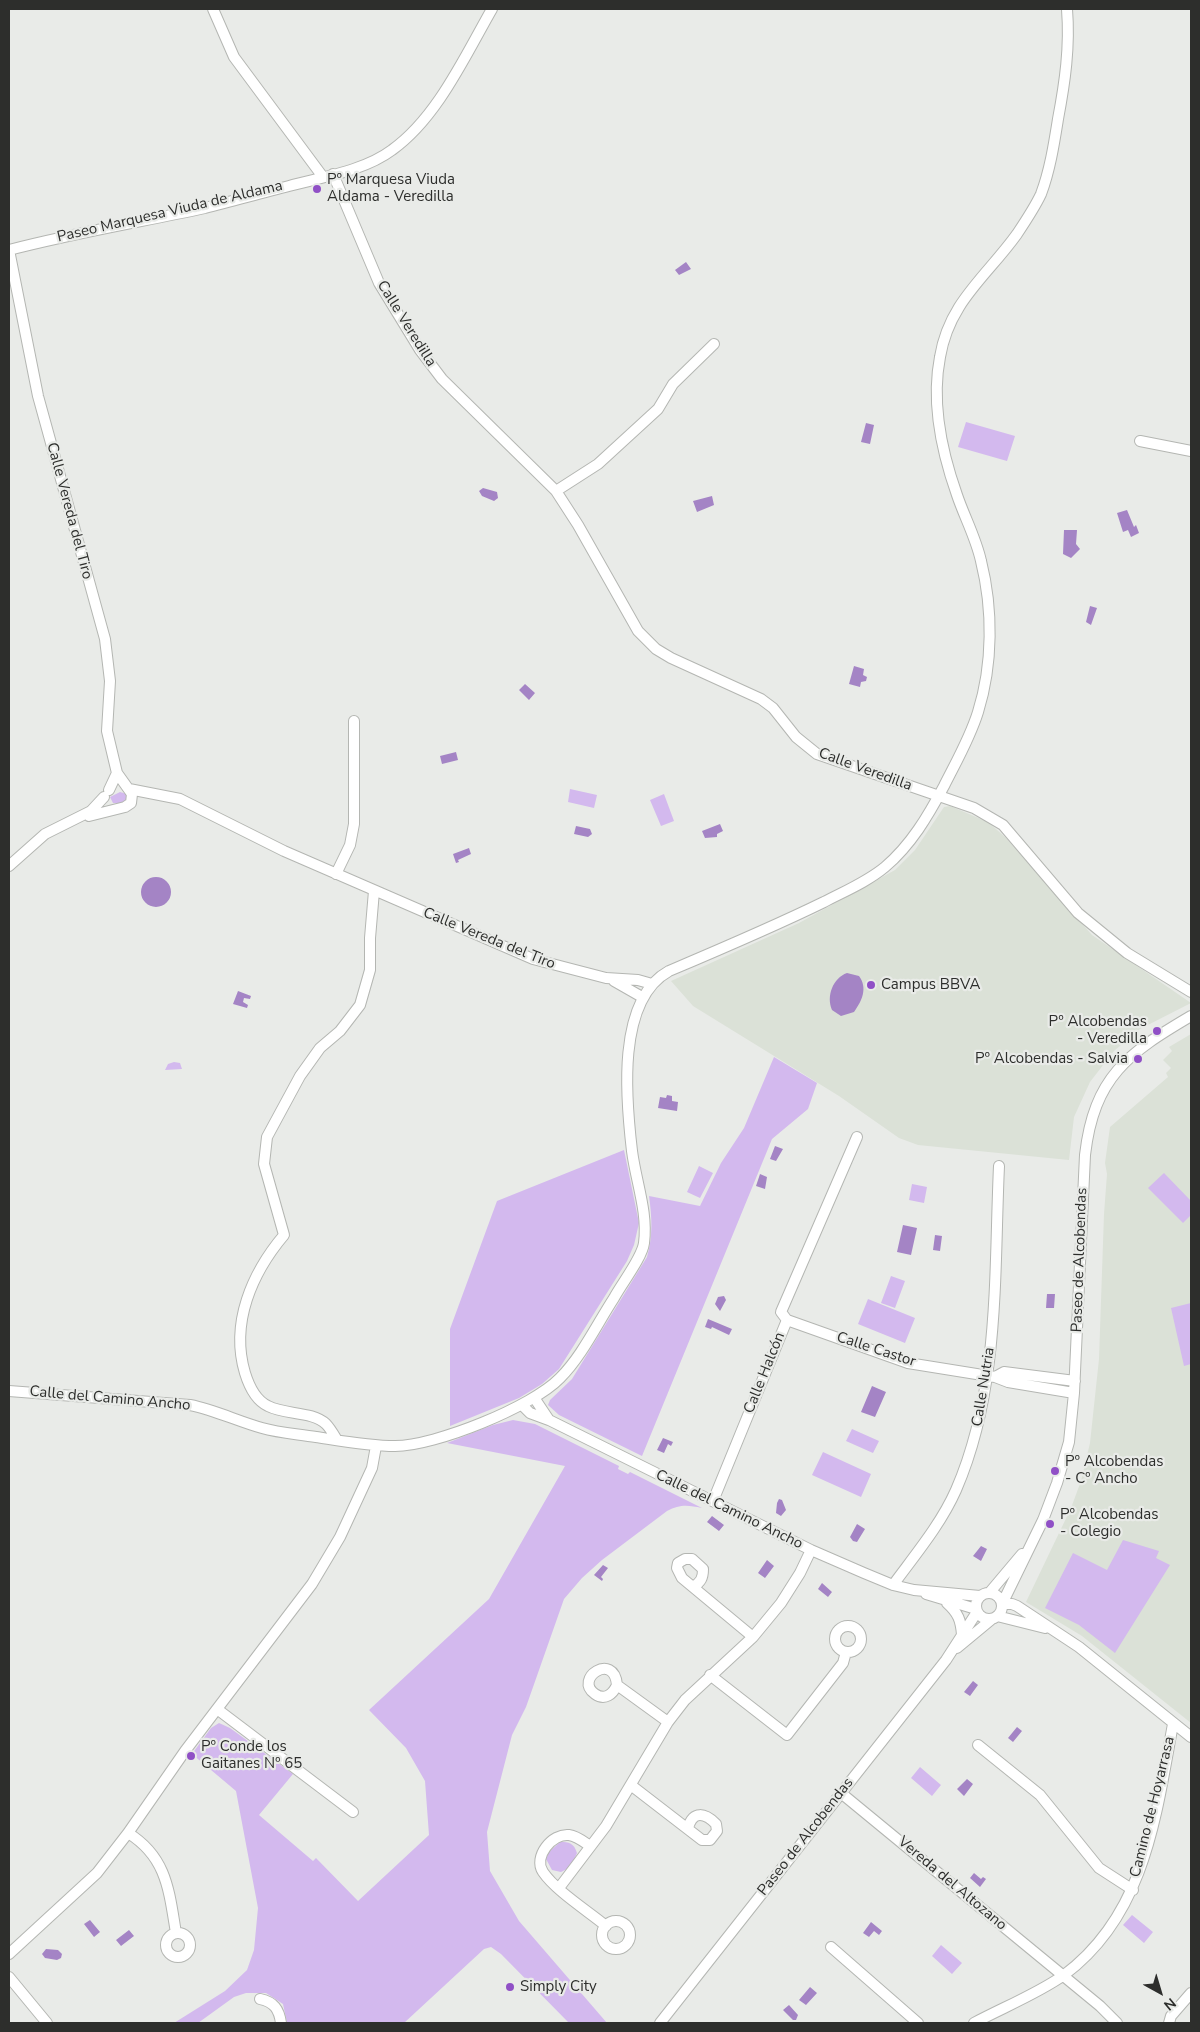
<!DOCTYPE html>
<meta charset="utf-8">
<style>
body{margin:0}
#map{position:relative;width:1200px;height:2032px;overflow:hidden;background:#e9ebe8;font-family:"Nunito Sans",sans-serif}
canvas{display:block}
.frame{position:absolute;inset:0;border:10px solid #2d2e2c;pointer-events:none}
.north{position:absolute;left:1135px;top:1967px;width:50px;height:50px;-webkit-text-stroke:4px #e9ebe8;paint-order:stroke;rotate:141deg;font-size:14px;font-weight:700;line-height:20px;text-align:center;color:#2d2e2c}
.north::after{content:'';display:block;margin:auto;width:18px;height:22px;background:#2d2e2c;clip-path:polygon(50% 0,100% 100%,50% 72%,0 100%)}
</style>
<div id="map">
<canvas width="1200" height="2032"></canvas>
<div class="frame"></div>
<div class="north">N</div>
</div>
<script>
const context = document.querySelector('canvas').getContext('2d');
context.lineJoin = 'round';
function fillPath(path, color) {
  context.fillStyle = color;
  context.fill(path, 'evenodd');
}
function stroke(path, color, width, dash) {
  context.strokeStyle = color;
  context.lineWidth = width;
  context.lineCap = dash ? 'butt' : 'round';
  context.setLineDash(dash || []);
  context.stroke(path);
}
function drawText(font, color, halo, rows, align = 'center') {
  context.font = font + ' "Nunito Sans",sans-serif';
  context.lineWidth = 4.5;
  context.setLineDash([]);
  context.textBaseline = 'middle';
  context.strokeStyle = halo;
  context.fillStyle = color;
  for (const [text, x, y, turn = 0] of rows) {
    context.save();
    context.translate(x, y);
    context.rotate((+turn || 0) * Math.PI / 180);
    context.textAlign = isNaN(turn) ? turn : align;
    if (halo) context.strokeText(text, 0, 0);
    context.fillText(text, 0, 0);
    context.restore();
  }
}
fillPath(new Path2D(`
 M 950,806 L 988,822 L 1005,837 L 1092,935 L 1191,1003 L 1140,1029 L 1114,1051 L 1090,1082 L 1074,1117 L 1069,1160 L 918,1145 L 899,1138 L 839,1096 L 693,1006 L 671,981 L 799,923 L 895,870 L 915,850 L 944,807 Z
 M 1191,1034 L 1191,1723 L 1082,1636 L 1026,1602 L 1071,1508 L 1081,1481 L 1090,1443 L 1099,1359 L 1104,1214 L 1107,1174 L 1105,1163 L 1110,1127 L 1168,1077 L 1166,1073 L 1171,1068 L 1163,1060 L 1172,1051 L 1169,1047 Z`), '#dbe1d7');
fillPath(new Path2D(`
 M 966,422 L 1015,436 L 1007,461 L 958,447 Z
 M 570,789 L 597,795 L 594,808 L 568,802 Z
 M 120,792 L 127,794 L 127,799 L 121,803 L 113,803 L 110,797 Z
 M 664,794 L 674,821 L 661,826 L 650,800 Z
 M 774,1057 L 817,1083 L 808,1109 L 772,1139 L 642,1456 L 559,1415 L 548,1405 L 550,1400 L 572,1379 L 647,1257 C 653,1236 652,1218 649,1196 L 700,1206 L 721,1163 L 744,1128 Z
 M 174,1062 L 180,1063 L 182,1069 L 165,1070 L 168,1064 Z
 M 624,1150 L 639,1223 L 634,1245 L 627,1261 L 559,1369 L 542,1384 L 519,1398 L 450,1426 L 450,1329 L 497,1201 Z
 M 699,1166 L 713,1173 L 700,1198 L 687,1192 Z
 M 1164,1173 L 1191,1201 L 1191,1215 L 1183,1223 L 1148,1188 Z
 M 912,1184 L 927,1187 L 924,1203 L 909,1200 Z
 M 891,1276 L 905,1281 L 895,1308 L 881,1303 Z
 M 868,1299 L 915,1318 L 905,1343 L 858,1324 Z
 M 1191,1303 L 1191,1364 L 1184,1366 L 1171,1308 Z
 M 513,1420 L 535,1424 L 619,1466 L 618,1469 L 628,1474 L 630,1472 L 702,1508 C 688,1505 680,1504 667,1511 L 602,1560 L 582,1578 L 564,1599 L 526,1707 L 512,1735 L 487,1832 L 490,1871 L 519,1921 L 607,2023 L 569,2023 L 501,1954 L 491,1947 L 484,1949 L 404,2023 L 287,2023 L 283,2004 L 266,1993 L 246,1993 L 234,1997 L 198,2023 L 174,2023 L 225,1991 L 247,1970 L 254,1950 L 258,1908 L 236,1791 L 192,1754 L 211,1728 L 219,1723 L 230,1728 L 293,1774 L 259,1815 L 313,1861 L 316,1858 L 358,1901 L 429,1835 L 425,1781 L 406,1748 L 369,1710 L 489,1599 L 565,1466 L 447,1443 L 493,1425 Z
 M 852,1429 L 879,1441 L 873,1453 L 846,1441 Z
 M 823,1452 L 871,1474 L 861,1497 L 812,1475 Z
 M 1123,1540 L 1159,1551 L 1156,1558 L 1170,1565 L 1115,1653 L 1079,1625 L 1045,1608 L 1073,1553 L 1107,1570 Z
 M 920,1767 L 941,1785 L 932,1796 L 911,1778 Z
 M 560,1842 C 569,1842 574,1843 577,1853 L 571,1867 L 561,1872 L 552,1870 L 546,1859 L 548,1853 Z
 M 1132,1915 L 1153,1932 L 1144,1943 L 1123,1925 Z
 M 941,1945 L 962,1963 L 952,1974 L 932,1956 Z`), '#d3b9ee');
fillPath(new Path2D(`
 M 686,262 L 691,269 L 679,275 L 675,270 Z
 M 866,423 L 874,425 L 870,444 L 861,442 Z
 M 483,488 L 497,492 L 498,498 L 494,501 L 482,496 L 479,491 Z
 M 712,496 L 714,505 L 697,512 L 693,501 Z
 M 1127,510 L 1134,527 L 1136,525 L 1139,533 L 1131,537 L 1128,530 L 1123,532 L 1117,513 Z
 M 1064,530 L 1077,530 L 1076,544 L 1080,549 L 1071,558 L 1063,554 Z
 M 1090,606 L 1097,608 L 1091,625 L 1086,622 Z
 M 854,666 L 864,669 L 863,675 L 867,677 L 866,681 L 861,682 L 860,687 L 849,684 Z
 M 525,684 L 535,693 L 529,700 L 519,690 Z
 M 456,752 L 458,760 L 442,764 L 440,756 Z
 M 720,824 L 723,831 L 717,834 L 717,837 L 705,838 L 702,831 Z
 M 576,826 L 590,829 L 592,834 L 588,837 L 574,834 Z
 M 469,848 L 471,854 L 458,860 L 459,862 L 456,863 L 453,854 Z
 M141 892a15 15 0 1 1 30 0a15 15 0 1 1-30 0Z
 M 847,973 L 859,976 C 868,988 862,1001 854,1012 L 841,1016 L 832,1010 C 826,996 833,978 847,973 Z
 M 238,991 L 251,996 L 250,999 L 244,998 L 243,1002 L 248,1005 L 247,1008 L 233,1004 Z
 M 667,1095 L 672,1096 L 672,1101 L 678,1102 L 677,1111 L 658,1108 L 660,1097 L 666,1098 Z
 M 775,1146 L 783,1149 L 776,1161 L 770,1159 Z
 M 760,1174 L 767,1177 L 765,1189 L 756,1186 Z
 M 903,1225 L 917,1228 L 911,1255 L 897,1252 Z
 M 935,1235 L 942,1236 L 940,1251 L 933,1250 Z
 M 1047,1294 L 1055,1294 L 1054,1308 L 1046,1308 Z
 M 724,1296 L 726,1300 L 720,1311 L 715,1304 L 718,1297 Z
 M 708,1319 L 732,1329 L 729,1335 L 712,1327 L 711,1329 L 705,1327 Z
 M 872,1386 L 886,1392 L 875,1417 L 861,1412 Z
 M 663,1438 L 673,1442 L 671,1446 L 668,1444 L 664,1453 L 657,1450 Z
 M 779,1499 L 782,1500 L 786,1510 L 781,1516 L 776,1513 L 777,1503 Z
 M 712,1516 L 724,1525 L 719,1531 L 707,1522 Z
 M 857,1524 L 865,1529 L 857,1542 L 853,1541 L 850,1537 Z
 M 981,1546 L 987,1549 L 981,1561 L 973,1556 Z
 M 767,1560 L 774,1566 L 765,1578 L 758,1573 Z
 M 603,1565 L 608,1568 L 601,1577 L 603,1579 L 602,1581 L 594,1575 Z
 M 822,1583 L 832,1592 L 828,1597 L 818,1589 Z
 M 973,1681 L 978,1685 L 970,1696 L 964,1692 Z
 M 1017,1727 L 1022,1731 L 1013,1742 L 1008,1738 Z
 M 967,1779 L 973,1784 L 964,1796 L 957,1789 Z
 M 974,1873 L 981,1879 L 983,1877 L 986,1879 L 980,1887 L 970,1878 Z
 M 90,1920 L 100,1932 L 94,1937 L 84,1924 Z
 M 871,1922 L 882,1931 L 879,1935 L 874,1931 L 869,1937 L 863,1933 Z
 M 129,1930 L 134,1936 L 121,1946 L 116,1940 Z
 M 46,1949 L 58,1950 L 62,1954 L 61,1958 L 57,1960 L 45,1958 L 42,1954 Z
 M 810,1987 L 817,1993 L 806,2005 L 799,2000 Z
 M 789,2005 L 798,2015 L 796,2020 L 793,2020 L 783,2010 Z`), '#a484c5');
const minor = new Path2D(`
 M 213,9 L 234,57 L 323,177
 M 333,174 L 379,283 L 420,350 L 442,379 L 556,491 L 578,525 L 638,631 L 656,649 L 671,658 L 761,699 L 773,708 L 796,737 L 817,754 L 974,808 L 1003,825 L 1078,913 L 1127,953 L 1191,992
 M 9,250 C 74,233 140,222 205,208 C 233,201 261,193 289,186 C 322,177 364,171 392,150 C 437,118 465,56 492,9
 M 9,250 L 38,396 L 105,639 L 110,681 L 107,731 L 117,773
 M 1140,441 L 1191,451
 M 556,491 L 598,464 L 658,409 L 673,384 L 714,344
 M 129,789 L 180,799 L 284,851 L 533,959 L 606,978 L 638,980 L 652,984
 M 89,816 L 125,807 L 131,803 L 132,794 L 117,773 L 109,790
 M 9,866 L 45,834 L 91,811 L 104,797
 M 336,874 L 350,845 L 354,824 L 354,721
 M 614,981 L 642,997
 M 787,1320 L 908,1363 L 995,1377 L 1008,1382 L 1074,1393
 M 995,1377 L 1004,1372 L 1075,1381
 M 9,1391 L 190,1405 C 215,1410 237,1421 262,1428 C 279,1433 298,1434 316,1437 C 342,1441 369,1446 395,1446 C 435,1446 532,1407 560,1378 C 582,1356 597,1324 614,1298 C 622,1283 642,1258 644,1243 C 648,1212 636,1182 632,1151 C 626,1100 616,1000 669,971 C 721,949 773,927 824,902 C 845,891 867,882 885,867 C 911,845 928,816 944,786 C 956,762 970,738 978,712 C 993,664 993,609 981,561 C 976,538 964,516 957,495 C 941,450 931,403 940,357 C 949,302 987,276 1017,234 C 1025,222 1035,207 1041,194 C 1050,170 1054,144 1058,119 C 1065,82 1070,47 1067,9
 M 535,1399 L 549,1420
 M 522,1405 L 530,1413 L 549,1420 L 811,1550 L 864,1573 L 893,1585 L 914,1590 L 980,1596
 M 337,1440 C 334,1435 330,1428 326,1424 C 312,1411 285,1415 268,1406 C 255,1400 249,1386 245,1373 C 230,1323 252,1273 284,1235 L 264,1164 L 267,1137 L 300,1076 L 320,1048 L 340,1031 L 360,1005 L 370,970 L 370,938 L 374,891
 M 713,1501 L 787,1320 L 781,1312 L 857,1137
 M 893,1585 C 915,1555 941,1524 956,1490 C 1000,1389 994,1275 999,1166
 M 693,1587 C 701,1582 703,1578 703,1569 L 692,1559 L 685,1559 L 678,1563 L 677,1568 L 682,1578 L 753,1637
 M 990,1592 L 1022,1554
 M976 1606a13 13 0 1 1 26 0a13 13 0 1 1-26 0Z
 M 926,1594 L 976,1609
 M 947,1603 C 958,1613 961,1620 962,1635
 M 1002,1604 L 1043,1520 L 1057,1483 L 1069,1442 L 1074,1393 L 1085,1155 C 1094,1077 1128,1053 1191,1016
 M 1002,1604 L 1012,1604 L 1017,1606 L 1079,1647 L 1191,1737
 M 997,1616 L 1045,1628
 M835 1639a13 13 0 1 1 26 0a13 13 0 1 1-26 0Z
 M 957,1648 L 992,1619
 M 710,1675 L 787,1735 L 843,1663 L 846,1652
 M 617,1685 C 613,1694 605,1701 595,1694 C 573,1679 614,1651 617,1685 L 668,1722
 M 217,1709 L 353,1812
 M 978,1745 L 1040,1795 L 1099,1868 L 1133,1890
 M 632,1786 L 702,1840 L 710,1840 L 717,1831 L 716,1824 C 705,1813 693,1810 688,1828
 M 841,1793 L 1100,2006 L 1117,2023
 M 128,1833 C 167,1857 169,1891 176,1933
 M 590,1846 C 584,1842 577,1836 569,1835 C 552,1833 533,1857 543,1872 C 556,1891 588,1911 606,1926
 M 559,1888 L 606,1826 L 668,1722 L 685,1700 L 753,1637 L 781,1603 L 800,1573 L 811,1550
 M602 1935a14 14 0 1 1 28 0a14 14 0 1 1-28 0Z
 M166 1945a12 12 0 1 1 24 0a12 12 0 1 1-24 0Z
 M 831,1947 L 918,2023
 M 9,1954 L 97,1873 L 128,1833 L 185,1751 L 312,1584 L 340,1537 L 372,1468 L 376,1446
 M 9,1977 L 47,2023
 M 260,1999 C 274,2002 279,2009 281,2023
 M 660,2023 L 946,1660 L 977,1612
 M 974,2023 C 1002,2008 1039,1993 1064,1975 C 1145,1915 1156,1816 1173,1724
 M 1169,2023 L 1171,2016 L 1191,1993`);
stroke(minor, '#b4b6b2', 12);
stroke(minor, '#fff', 10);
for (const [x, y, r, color] of [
 [317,189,5,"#9050c6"],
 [871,985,5,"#9050c6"],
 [1157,1031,5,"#9050c6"],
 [1138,1059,5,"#9050c6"],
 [1055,1471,5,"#9050c6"],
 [1050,1524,5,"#9050c6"],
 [191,1756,5,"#9050c6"],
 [510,1987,5,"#9050c6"]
]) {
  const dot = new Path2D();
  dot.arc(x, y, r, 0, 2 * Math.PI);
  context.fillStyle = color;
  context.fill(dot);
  stroke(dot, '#e9ebe8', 2);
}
drawText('15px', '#2d2e2c', '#e9ebe8', [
 ["Pº Marquesa Viuda",327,180],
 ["Aldama - Veredilla",327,197],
 ["Campus BBVA",881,985],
 ["Pº Alcobendas",1147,1022,"right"],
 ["- Veredilla",1147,1039,"right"],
 ["Pº Alcobendas - Salvia",1128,1059,"right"],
 ["Pº Alcobendas",1065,1462],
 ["- Cº Ancho",1065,1479],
 ["Pº Alcobendas",1060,1515],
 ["- Colegio",1060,1532],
 ["Pº Conde los",201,1747],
 ["Gaitanes Nº 65",201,1764],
 ["Simply City",520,1987]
], 'left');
drawText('15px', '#2d2e2c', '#e9ebe8', [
 ["Paseo Marquesa Viuda de Aldama",170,212,-13],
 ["Calle Veredilla",406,324,58],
 ["Calle Vereda del Tiro",69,511,75],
 ["Calle Veredilla",865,770,20],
 ["Calle Vereda del Tiro",489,939,22],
 ["Paseo de Alcobendas",1080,1260,-88],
 ["Calle Castor",876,1350,18],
 ["Calle Halcón",765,1373,-68],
 ["Calle Nutria",984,1387,-81],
 ["Calle del Camino Ancho",110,1399,5],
 ["Calle del Camino Ancho",729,1510,26],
 ["Camino de Hoyarrasa",1153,1807,-76],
 ["Paseo de Alcobendas",806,1837,-52],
 ["Vereda del Altozano",952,1884,40]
]);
</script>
